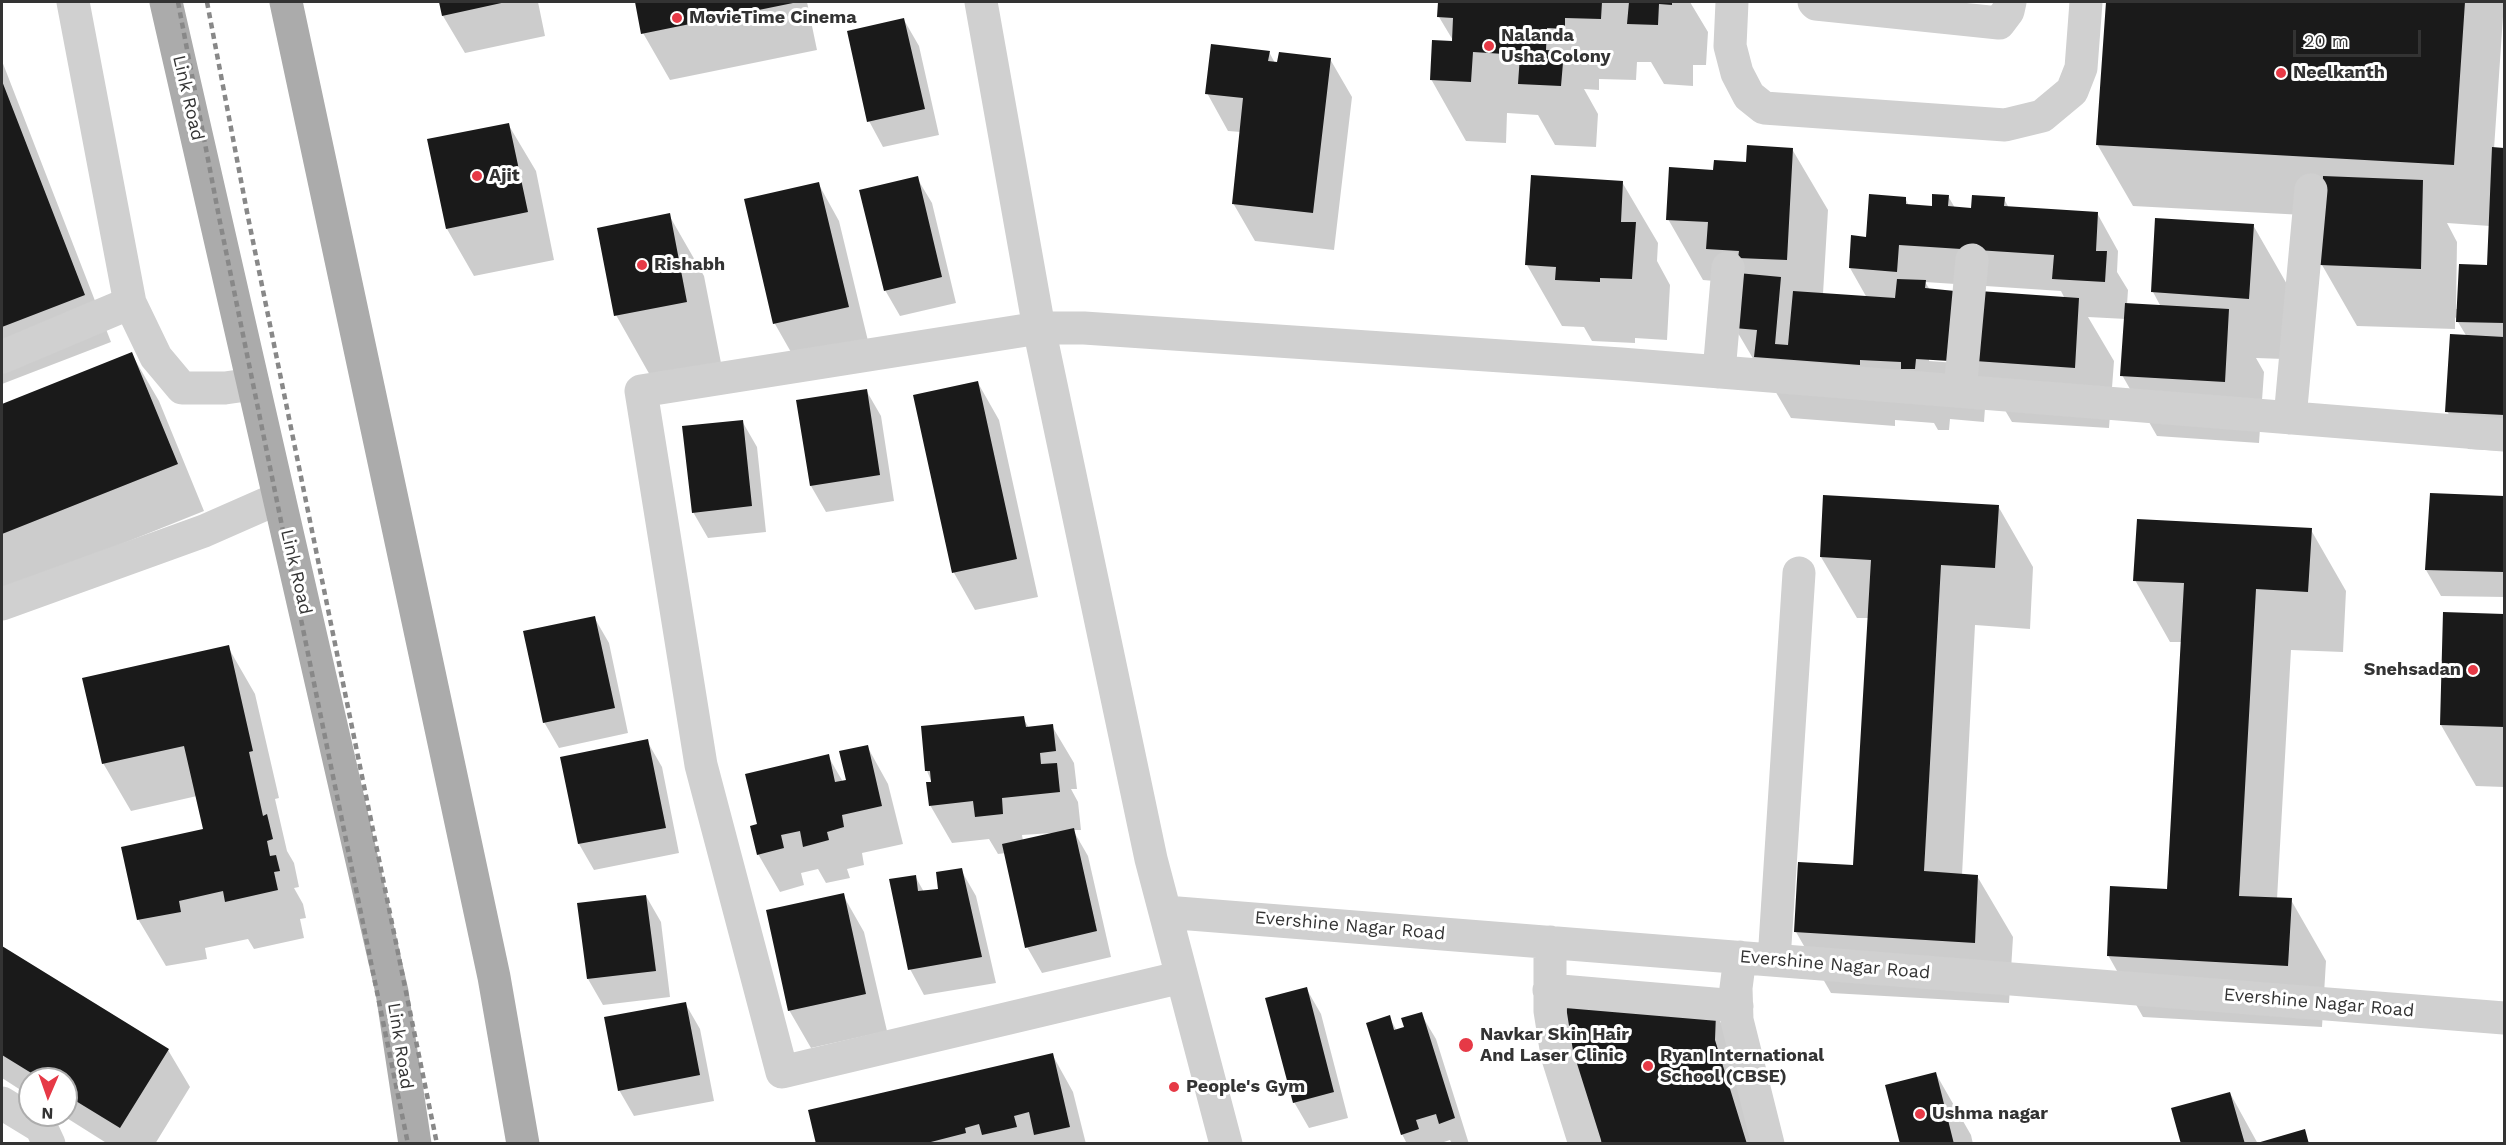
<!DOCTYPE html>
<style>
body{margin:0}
#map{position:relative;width:2506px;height:1145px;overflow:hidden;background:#fff;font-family:"Work Sans",sans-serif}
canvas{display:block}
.frame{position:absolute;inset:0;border:3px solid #333;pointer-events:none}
.north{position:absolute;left:18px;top:1067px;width:60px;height:60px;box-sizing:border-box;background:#fff;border:2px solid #adadad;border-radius:50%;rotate:182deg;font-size:16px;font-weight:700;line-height:24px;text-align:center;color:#333}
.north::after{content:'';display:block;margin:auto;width:21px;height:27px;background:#e63946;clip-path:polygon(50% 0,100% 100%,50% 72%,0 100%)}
.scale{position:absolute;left:2293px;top:30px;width:128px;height:27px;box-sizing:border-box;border:3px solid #333;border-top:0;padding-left:8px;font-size:18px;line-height:21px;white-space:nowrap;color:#333;-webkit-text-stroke:4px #fff;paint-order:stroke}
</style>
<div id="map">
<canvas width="2506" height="1145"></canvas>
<div class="frame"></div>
<div class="north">N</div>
<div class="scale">20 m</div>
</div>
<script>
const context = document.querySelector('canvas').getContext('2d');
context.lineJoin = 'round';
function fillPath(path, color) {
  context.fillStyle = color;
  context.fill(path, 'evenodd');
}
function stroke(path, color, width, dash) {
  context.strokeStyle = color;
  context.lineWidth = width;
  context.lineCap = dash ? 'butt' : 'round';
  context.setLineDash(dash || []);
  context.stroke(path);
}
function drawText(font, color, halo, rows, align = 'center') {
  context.font = font + ' "Work Sans",sans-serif';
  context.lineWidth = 6;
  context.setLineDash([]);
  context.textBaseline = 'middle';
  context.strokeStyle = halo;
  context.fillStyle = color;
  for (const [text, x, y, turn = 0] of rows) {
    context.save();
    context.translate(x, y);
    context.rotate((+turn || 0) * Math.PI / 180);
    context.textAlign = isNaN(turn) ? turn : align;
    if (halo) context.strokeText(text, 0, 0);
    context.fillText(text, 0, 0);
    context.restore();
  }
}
fillPath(new Path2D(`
 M 440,2 L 538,2 L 545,36 L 465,53 L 443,16 Z
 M 636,2 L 807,2 L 817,50 L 670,80 L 643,33 Z
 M 1439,2 L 1690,2 L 1708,32 L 1706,65 L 1693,65 L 1693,86 L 1664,84 L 1651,62 L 1637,62 L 1636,80 L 1599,79 L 1599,90 L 1584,89 L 1598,114 L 1596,147 L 1555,145 L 1538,115 L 1507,113 L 1506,143 L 1466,141 L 1431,79 L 1454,42 L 1439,17 Z
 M 2107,2 L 2504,2 L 2494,149 L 2504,149 L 2504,451 L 2468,449 L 2447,411 L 2467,337 L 2455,317 L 2455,329 L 2357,326 L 2322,265 L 2323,216 L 2133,206 L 2097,144 ZM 2447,223 L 2490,226 L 2488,266 L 2458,309 L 2456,309 L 2457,242 Z
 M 904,20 L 919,46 L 939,135 L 883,147 L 869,121 Z
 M 1269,52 L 1275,63 L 1330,59 L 1352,97 L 1334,250 L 1255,241 L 1233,203 L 1241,132 L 1228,131 L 1207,93 Z
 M 2,61 L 111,342 L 2,384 Z
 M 508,124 L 536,171 L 554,260 L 474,276 L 447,229 L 429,140 Z
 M 1792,149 L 1828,210 L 1823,294 L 1867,298 L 1850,268 L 1853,237 L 1867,238 L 1905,198 L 1909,206 L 1933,208 L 1948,196 L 1955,208 L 1972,209 L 2004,199 L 2009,208 L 2097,213 L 2118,251 L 2117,272 L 2128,290 L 2127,305 L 2161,307 L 2153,292 L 2157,219 L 2253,225 L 2288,286 L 2284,359 L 2256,358 L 2264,372 L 2259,443 L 2157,436 L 2122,375 L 2126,319 L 2088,317 L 2114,361 L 2109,428 L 2012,422 L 1987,380 L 1984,422 L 1950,419 L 1949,430 L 1938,430 L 1934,423 L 1895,420 L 1895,426 L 1791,418 L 1774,389 L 1771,389 L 1735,328 L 1727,282 L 1703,280 L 1668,219 L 1714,171 L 1748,164 ZM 1925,282 L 2061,291 L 2065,299 L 1930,290 ZM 1929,358 L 1957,360 L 1957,363 L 1929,361 Z
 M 917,178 L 932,203 L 956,303 L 900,316 L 885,290 Z
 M 1622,182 L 1658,243 L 1657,261 L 1670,285 L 1667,340 L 1635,338 L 1635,343 L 1592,341 L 1584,327 L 1562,326 L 1527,265 Z
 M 818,183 L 839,221 L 869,345 L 796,361 L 775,324 L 746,200 Z
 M 669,215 L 704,276 L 721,363 L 651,377 L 616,315 Z
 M 131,353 L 159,401 L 204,511 L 2,592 L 2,405 Z
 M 978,383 L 999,420 L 1038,597 L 975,610 L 954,573 L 915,396 Z
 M 866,390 L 881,416 L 894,501 L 826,512 L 811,486 L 798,401 Z
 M 742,421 L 757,447 L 766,532 L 708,538 L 693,512 Z
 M 2432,494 L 2504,498 L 2504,597 L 2441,596 L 2426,570 Z
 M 1998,506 L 2033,567 L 2030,629 L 1975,625 L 1962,875 L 1977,876 L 2013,937 L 2009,1003 L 1831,993 L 1796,932 L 1855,867 L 1869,618 L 1857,618 L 1821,557 Z
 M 2311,530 L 2346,591 L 2343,652 L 2291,650 L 2277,899 L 2291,900 L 2326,961 L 2322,1027 L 2143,1017 L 2108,955 L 2168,891 L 2182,642 L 2170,642 L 2135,580 Z
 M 2444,614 L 2504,616 L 2504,787 L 2476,786 L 2441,725 Z
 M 594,617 L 609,643 L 628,733 L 559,748 L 544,722 Z
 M 228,647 L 255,694 L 279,798 L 275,799 L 287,851 L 294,863 L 299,887 L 294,888 L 303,904 L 306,918 L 300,919 L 304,938 L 254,949 L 248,939 L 205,948 L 207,959 L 166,966 L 138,919 L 205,830 L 197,796 L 131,811 L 103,763 Z
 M 1023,718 L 1029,728 L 1052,726 L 1074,763 L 1077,789 L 1071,789 L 1078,802 L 1081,830 L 1073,830 L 1088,856 L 1111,957 L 1042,973 L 1027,947 L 1006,853 L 998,854 L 989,839 L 952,843 L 930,805 L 932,783 L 927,771 ZM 1052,833 L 1052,835 L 1023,841 L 1022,835 Z
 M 647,741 L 662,767 L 679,853 L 594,870 L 579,844 Z
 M 867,746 L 888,784 L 903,844 L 862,853 L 864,865 L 847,869 L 850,878 L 826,883 L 818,869 L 801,873 L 804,885 L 780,892 L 758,854 L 758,825 L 828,756 L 843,782 L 848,781 Z
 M 961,870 L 976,896 L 996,983 L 924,995 L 910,969 L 915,876 L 924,892 L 940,890 Z
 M 843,895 L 864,932 L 887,1031 L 811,1048 L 789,1010 Z
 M 646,896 L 661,922 L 670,997 L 603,1005 L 588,979 Z
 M 2,948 L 168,1050 L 190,1087 L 155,1144 L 108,1144 L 62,1115 L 66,1115 L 66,1079 L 30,1079 L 30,1096 L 2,1078 Z
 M 1306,988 L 1321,1014 L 1348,1118 L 1309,1128 L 1294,1102 Z
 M 685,1003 L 700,1029 L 714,1101 L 634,1116 L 619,1090 Z
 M 1421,1014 L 1436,1039 L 1469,1144 L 1452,1144 L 1450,1140 L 1438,1144 L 1407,1144 L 1402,1134 L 1389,1017 L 1397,1031 L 1406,1029 Z
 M 1716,1014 L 1737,1052 L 1756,1144 L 1600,1144 Z
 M 1052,1054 L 1073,1092 L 1086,1144 L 818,1144 Z
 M 1936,1074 L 1971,1135 L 1973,1144 L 1902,1144 Z
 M 2230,1093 L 2258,1144 L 2183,1144 Z`), '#0003');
fillPath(new Path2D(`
 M 439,2 L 506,2 L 442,16 Z
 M 635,2 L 793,2 L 793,3 L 641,34 Z
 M 1438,2 L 1602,2 L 1601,19 L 1565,18 L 1565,29 L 1547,28 L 1546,50 L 1564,51 L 1561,86 L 1518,84 L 1520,55 L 1473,52 L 1471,82 L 1430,80 L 1432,40 L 1452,41 L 1453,18 L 1437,17 Z
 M 1629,2 L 1672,2 L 1672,5 L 1659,4 L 1658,25 L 1627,24 Z
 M 2106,2 L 2465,2 L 2454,165 L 2096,145 Z
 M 904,18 L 925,109 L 867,122 L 847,31 Z
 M 1211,44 L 1270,51 L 1268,61 L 1277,62 L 1279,52 L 1331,58 L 1313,213 L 1232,204 L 1243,98 L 1205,94 Z
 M 2,81 L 85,295 L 2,327 Z
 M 509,123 L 528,212 L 446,229 L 427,139 Z
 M 1747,145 L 1793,148 L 1787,260 L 1738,258 L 1739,251 L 1706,249 L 1708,222 L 1666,220 L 1669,167 L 1713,170 L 1714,160 L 1746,162 Z
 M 2492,147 L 2504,148 L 2504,323 L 2456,322 L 2459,264 L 2487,265 Z
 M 1531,175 L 1623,181 L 1621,222 L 1636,222 L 1632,279 L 1600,278 L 1600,282 L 1555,280 L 1556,267 L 1525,265 Z
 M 918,176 L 942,277 L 884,291 L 859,190 Z
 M 2323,176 L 2423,180 L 2421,269 L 2320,265 Z
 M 819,182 L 849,307 L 773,324 L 744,199 Z
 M 1869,194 L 1906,197 L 1906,204 L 1932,206 L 1932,194 L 1949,195 L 1948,206 L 1971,208 L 1972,195 L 2005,197 L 2004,206 L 2098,212 L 2096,251 L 2107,251 L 2105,282 L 2052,279 L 2054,255 L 1899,245 L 1897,272 L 1849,268 L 1851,235 L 1866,237 Z
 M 670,213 L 687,302 L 614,316 L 597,228 Z
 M 2155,218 L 2254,224 L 2249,299 L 2151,292 Z
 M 1738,273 L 1781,277 L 1775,344 L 1788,345 L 1793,291 L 1895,298 L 1897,279 L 1926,280 L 1925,288 L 1955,291 L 1950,361 L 1916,359 L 1915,369 L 1901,369 L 1901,362 L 1860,360 L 1860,365 L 1754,357 L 1757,330 L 1734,328 Z
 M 1979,291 L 2079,298 L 2075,368 L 1975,361 Z
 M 2125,303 L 2229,309 L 2225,382 L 2120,376 Z
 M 2450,334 L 2504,337 L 2504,415 L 2445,412 Z
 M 132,352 L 178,464 L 2,534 L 2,404 Z
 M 978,381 L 1017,559 L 952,573 L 913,395 Z
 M 867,389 L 880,475 L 810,486 L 796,400 Z
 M 743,420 L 752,506 L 692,513 L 682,426 Z
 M 2430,493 L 2504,496 L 2504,572 L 2425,570 Z
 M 1823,495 L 1999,505 L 1995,568 L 1941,565 L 1924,871 L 1978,875 L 1975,943 L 1794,932 L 1798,862 L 1853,865 L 1871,560 L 1820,557 Z
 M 2137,519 L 2312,528 L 2308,592 L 2256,589 L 2239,896 L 2292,898 L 2288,966 L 2107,956 L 2110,886 L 2167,889 L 2184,583 L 2133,581 Z
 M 2443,612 L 2504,614 L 2504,727 L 2440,725 Z
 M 595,616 L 615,708 L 543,723 L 523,631 Z
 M 229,645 L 253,751 L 249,752 L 263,816 L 267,814 L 273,839 L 267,841 L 270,856 L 276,855 L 280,871 L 274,872 L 278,890 L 225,902 L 223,891 L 179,901 L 181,912 L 137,920 L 121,847 L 203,829 L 184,746 L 102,764 L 82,678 Z
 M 1024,716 L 1026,727 L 1053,724 L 1056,751 L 1040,753 L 1041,764 L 1057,763 L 1060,792 L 1002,798 L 1003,814 L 975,817 L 973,801 L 929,806 L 926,782 L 931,782 L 930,771 L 925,771 L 921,726 Z
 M 648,739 L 666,828 L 578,844 L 560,757 Z
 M 868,745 L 882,806 L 842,815 L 844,827 L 827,832 L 829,840 L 803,847 L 800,831 L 781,835 L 784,848 L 757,855 L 750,826 L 757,824 L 745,774 L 829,754 L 835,782 L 846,780 L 839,751 Z
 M 1074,828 L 1097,931 L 1025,948 L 1002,844 Z
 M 962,868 L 982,957 L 908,970 L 889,879 L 916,875 L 918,891 L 938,889 L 936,872 Z
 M 844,893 L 866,994 L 788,1011 L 766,910 Z
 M 646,895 L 656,971 L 587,979 L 577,903 Z
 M 2,946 L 169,1049 L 120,1128 L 66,1095 L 66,1079 L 41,1079 L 2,1055 Z
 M 1307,987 L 1334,1092 L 1293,1103 L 1265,998 Z
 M 686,1002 L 700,1075 L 618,1091 L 604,1017 Z
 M 1567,1003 L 1716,1013 L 1715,1040 L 1747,1144 L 1599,1144 L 1565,1045 Z
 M 1422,1012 L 1455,1118 L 1439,1124 L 1436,1114 L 1416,1120 L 1419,1129 L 1401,1135 L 1366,1023 L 1390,1015 L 1394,1030 L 1404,1027 L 1401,1018 Z
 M 1053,1053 L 1070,1127 L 1034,1135 L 1029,1112 L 1014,1116 L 1017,1127 L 982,1135 L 979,1124 L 965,1128 L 966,1133 L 923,1144 L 816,1144 L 808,1110 Z
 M 1936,1072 L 1954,1144 L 1900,1144 L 1885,1085 Z
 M 2230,1092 L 2245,1144 L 2181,1144 L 2171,1108 Z
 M 2305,1129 L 2309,1144 L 2257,1144 L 2257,1143 Z`), '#1a1a1a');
stroke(new Path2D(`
 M 73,2 L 130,303 L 156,357 L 182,388 L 225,388 L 253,384
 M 981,2 L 1039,328 L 1151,859 L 1226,1144
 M 1732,2 L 1730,46 L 1737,73 L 1749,96 L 1764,108 L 2005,125 L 2042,116 L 2072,91 L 2081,68 L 2086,2
 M 1814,2 L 1816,4 L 1999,23 L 2008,11 L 2010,2
 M 2,357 L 130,303
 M 1719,372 L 1728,268
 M 1960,391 L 1972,260
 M 2290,418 L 2311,190
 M 2,604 L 204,531 L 279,498
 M 1165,912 L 2504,1018
 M 1550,942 L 1550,1011 L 1557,1055 L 1585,1144
 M 1740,957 L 1736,988 L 1737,1020 L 1768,1144
 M 1774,960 L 1799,573
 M 1182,977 L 782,1072 L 701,765 L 641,391 L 1039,328 L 1084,328 L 1621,364 L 2504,435
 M 1549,990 L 1737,1006
 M 2,1103 L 41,1127 L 49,1144`), '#d0d0d0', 33);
stroke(new Path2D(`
 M 166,2 L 392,992 L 415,1144
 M 286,2 L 494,977 L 523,1144`), '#ababab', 33);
stroke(new Path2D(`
 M 178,2 L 219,217 L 408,1144
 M 207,2 L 247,212 L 437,1144`), '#888', 4.5, [6, 4.5]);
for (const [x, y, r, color] of [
 [677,18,6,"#e63946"],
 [1489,46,6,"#e63946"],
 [2281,73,6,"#e63946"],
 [477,176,6,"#e63946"],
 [642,265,6,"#e63946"],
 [2473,670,6,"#e63946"],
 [1466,1045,8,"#e63946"],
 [1648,1066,6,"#e63946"],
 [1174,1087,6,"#e63946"],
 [1920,1114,6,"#e63946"]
]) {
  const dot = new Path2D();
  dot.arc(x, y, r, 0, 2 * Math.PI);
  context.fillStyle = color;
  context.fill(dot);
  stroke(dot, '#fff', 2);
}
drawText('bold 18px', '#333', '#fff', [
 ["MovieTime Cinema",689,18],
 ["Nalanda",1501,36],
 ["Usha Colony",1501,57],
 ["Neelkanth",2293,73],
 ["Ajit",489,176],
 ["Rishabh",654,265],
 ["Snehsadan",2461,670,"right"],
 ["Navkar Skin Hair",1480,1035],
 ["And Laser Clinic",1480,1056],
 ["Ryan International",1660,1056],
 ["School (CBSE)",1660,1077],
 ["People's Gym",1186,1087],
 ["Ushma nagar",1932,1114]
], 'left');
drawText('18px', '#333', '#fff', [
 ["Link Road",188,98,77],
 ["Link Road",296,572,77],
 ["Evershine Nagar Road",1350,926,5],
 ["Evershine Nagar Road",1835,965,5],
 ["Evershine Nagar Road",2319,1003,5],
 ["Link Road",400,1046,81]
]);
</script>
